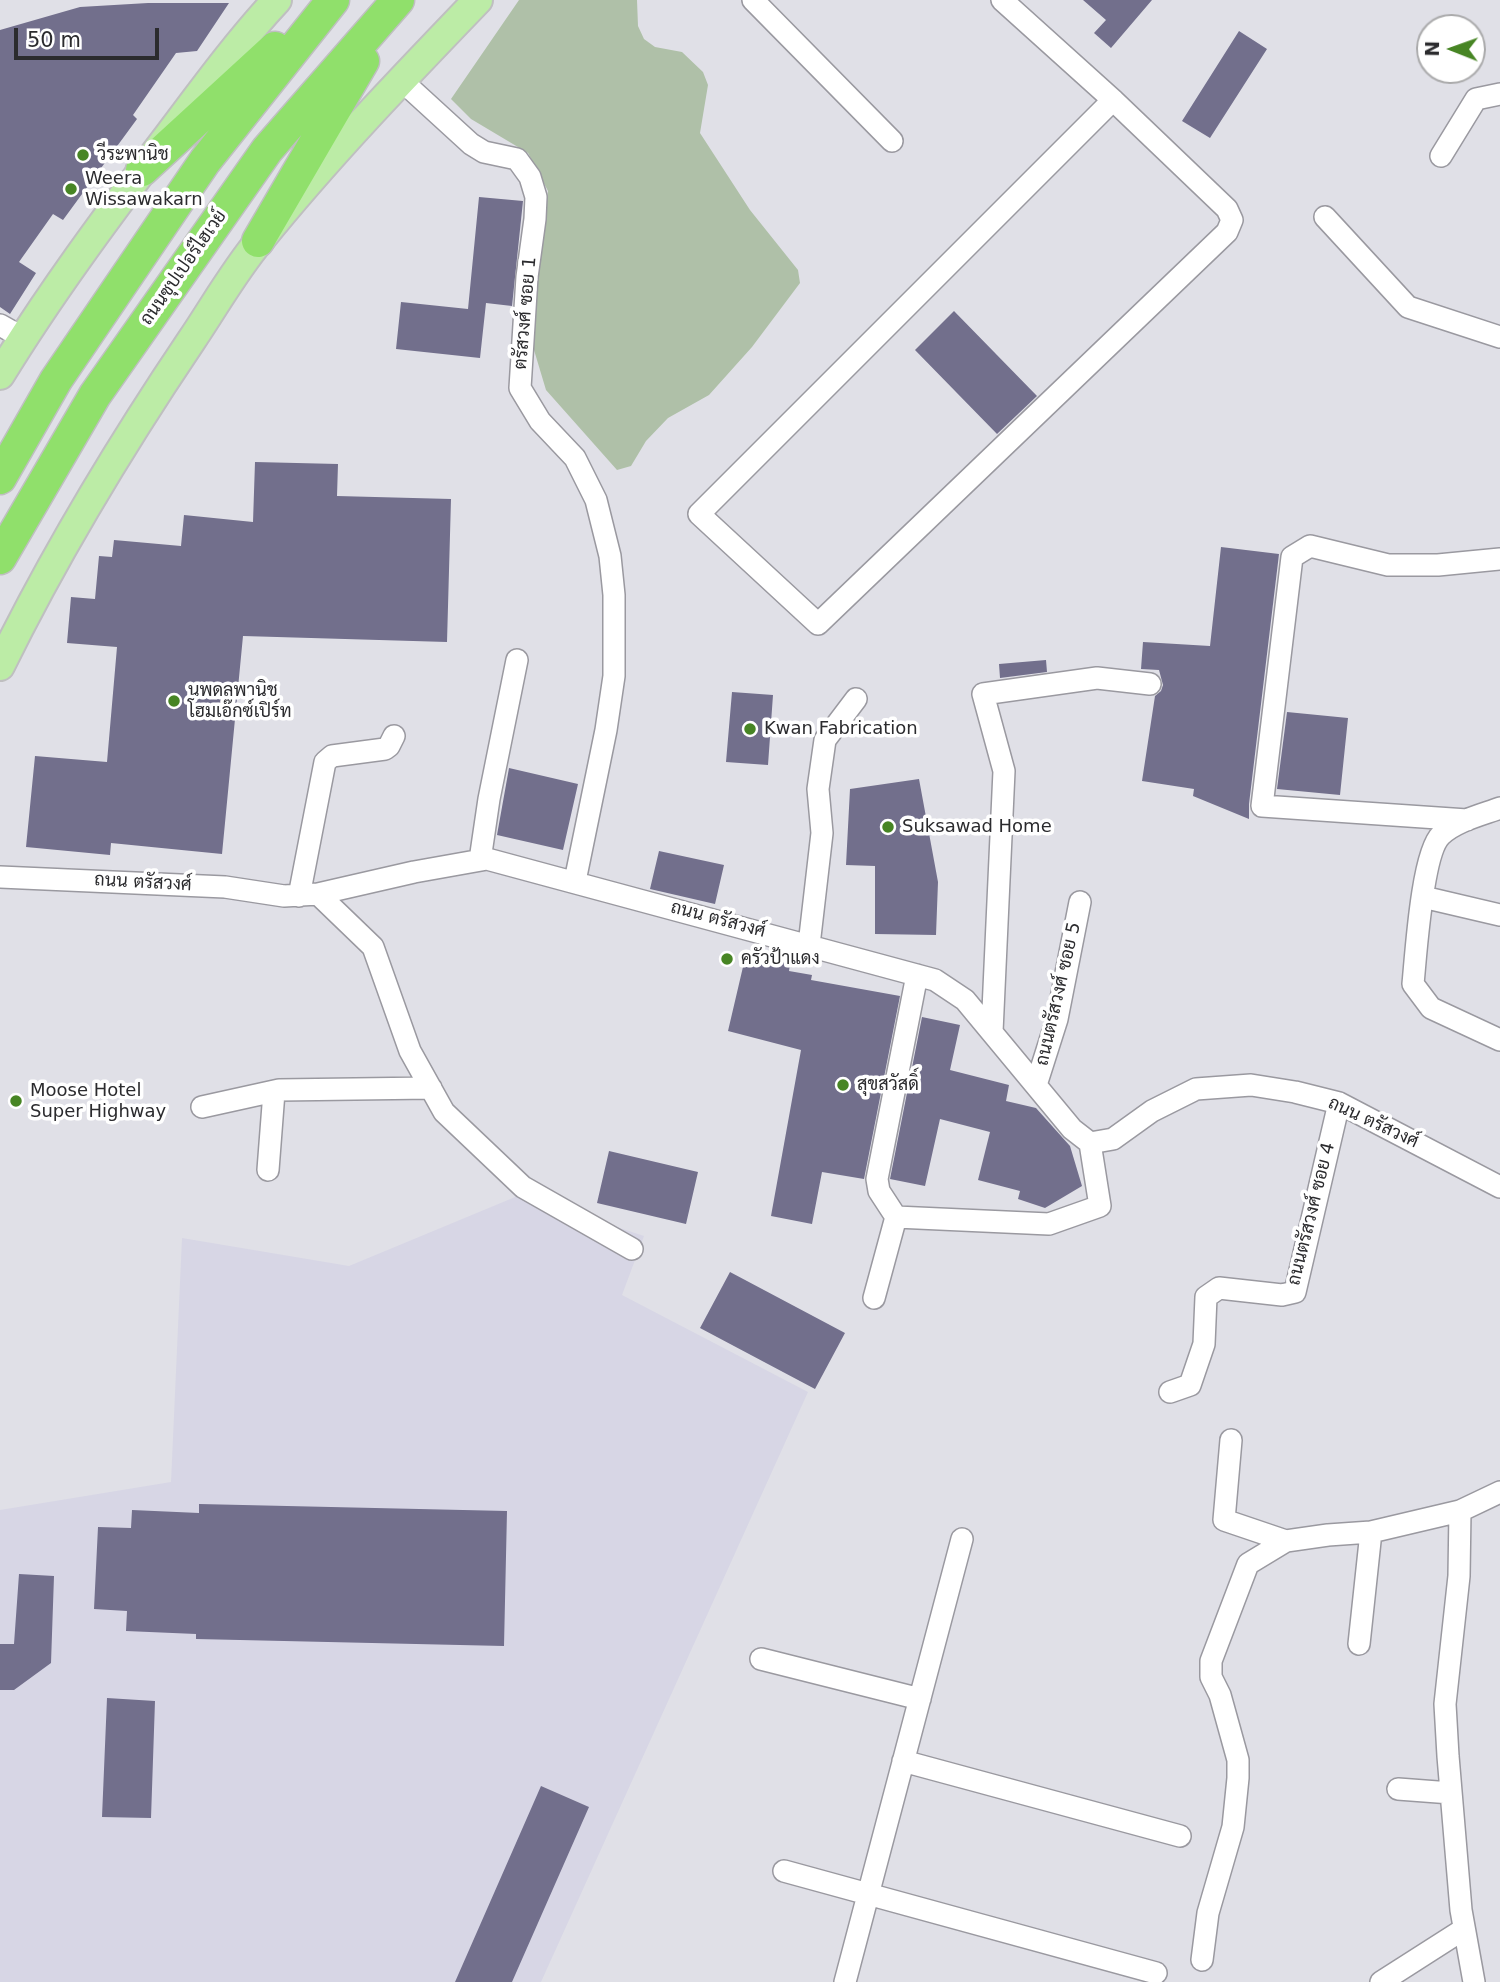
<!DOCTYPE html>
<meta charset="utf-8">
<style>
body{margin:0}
#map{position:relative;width:1500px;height:1982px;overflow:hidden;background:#e0e0e7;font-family:"DejaVu Sans",sans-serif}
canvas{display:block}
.north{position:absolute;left:1416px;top:14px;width:70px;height:70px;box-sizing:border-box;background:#fff;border:2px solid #aaaaab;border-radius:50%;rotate:271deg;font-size:19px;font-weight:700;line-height:28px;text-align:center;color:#2b2b2e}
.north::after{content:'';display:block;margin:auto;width:24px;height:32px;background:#478524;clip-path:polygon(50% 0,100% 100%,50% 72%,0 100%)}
.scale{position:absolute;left:14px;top:28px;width:145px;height:32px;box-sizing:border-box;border:4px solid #2b2b2e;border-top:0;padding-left:9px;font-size:21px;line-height:24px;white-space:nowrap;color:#2b2b2e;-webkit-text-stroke:5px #fff;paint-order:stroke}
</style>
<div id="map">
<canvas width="1500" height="1982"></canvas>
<div class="north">N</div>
<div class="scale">50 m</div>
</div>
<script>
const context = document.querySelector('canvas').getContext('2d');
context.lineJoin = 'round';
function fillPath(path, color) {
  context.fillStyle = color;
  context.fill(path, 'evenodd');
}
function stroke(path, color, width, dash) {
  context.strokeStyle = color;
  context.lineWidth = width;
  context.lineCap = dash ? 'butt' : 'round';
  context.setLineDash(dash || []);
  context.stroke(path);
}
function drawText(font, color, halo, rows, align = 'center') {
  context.font = font + ' "DejaVu Sans",Sarabun,sans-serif';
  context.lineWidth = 7;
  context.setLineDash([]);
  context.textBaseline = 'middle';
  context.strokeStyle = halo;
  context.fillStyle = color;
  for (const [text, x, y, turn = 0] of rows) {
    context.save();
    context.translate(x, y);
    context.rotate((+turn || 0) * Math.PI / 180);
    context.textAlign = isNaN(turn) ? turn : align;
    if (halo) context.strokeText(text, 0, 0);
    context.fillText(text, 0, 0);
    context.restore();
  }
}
fillPath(new Path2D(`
 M 520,1195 L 644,1236 L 622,1295 L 808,1392 L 541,1982 L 0,1982 L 0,1510 L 171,1482 L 182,1238 L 349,1266 Z`), '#d7d6e5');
fillPath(new Path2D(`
 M 519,0 L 637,0 L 638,26 L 644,39 L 655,47 L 682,52 L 703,72 L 708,85 L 700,133 L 750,210 L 798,270 L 800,283 L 752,347 L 709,395 L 668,418 L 646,441 L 631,466 L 617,470 L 546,390 L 534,350 L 530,323 L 548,191 L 528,153 L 471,119 L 451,99 Z`), '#afc0a8');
fillPath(new Path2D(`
 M 1083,0 L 1152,0 L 1111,48 L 1094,33 L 1106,20 Z
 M 148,3 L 229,3 L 197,51 L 176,53 L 133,115 L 137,119 L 63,220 L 53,214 L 19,262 L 36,273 L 10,314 L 0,307 L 0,30 L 80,7 Z
 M 1239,31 L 1267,49 L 1210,138 L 1182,121 Z
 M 479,197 L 523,201 L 512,306 L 486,303 L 480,358 L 396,349 L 401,302 L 468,309 Z
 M 954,311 L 1037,396 L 997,434 L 915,350 Z
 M 255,462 L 338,464 L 337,496 L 451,499 L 447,642 L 243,636 L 222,854 L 111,843 L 110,855 L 26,847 L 35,756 L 107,762 L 117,647 L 67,643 L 71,597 L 95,599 L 99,556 L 112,557 L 114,540 L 181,546 L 184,515 L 253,522 Z
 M 1221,547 L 1279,554 L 1249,804 L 1249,819 L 1193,796 L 1194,789 L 1142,781 L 1155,696 L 1161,691 L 1163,685 L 1159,670 L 1141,669 L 1143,642 L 1210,646 Z
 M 1046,660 L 1047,672 L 1000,678 L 999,664 Z
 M 732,692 L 773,695 L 768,765 L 726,762 Z
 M 1287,712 L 1348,718 L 1340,795 L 1277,789 Z
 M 509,768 L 578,784 L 563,850 L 497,835 Z
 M 919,779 L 938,882 L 936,935 L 875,934 L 875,866 L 846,865 L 850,789 Z
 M 659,851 L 724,865 L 715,904 L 650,889 Z
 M 746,954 L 790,964 L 789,971 L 812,975 L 811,980 L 900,996 L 864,1179 L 822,1172 L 812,1224 L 771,1216 L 801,1050 L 728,1031 Z
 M 922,1017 L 960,1025 L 950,1070 L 1009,1085 L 1006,1101 L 1036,1108 L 1070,1146 L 1082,1186 L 1045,1208 L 1018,1199 L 1020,1191 L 978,1180 L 990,1132 L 940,1119 L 925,1186 L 890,1179 Z
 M 609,1151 L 698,1172 L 686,1224 L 597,1203 Z
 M 730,1272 L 845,1333 L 815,1389 L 700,1328 Z
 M 199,1504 L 507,1511 L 504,1646 L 196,1639 L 196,1634 L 126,1631 L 127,1611 L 94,1609 L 98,1527 L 131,1528 L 132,1510 L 199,1513 Z
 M 19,1574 L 54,1576 L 51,1663 L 14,1690 L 0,1690 L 0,1644 L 14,1644 Z
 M 107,1698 L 155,1701 L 151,1818 L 102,1817 Z
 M 541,1786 L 589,1807 L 512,1982 L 455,1982 Z`), '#726f8c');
const minor = new Path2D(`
 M 753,0 L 892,141
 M 1002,0 L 1113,100 L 1227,209 L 1232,220 L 1227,232 L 818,624 L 699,514 L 1113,100
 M 401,80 L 471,144 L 484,152 L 517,159 L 530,177 L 536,197 L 535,219 L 527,277 L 520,388 L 540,421 L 575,458 L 596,500 L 610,556 L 614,595 L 614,676 L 606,730 L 575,881
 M 1441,156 L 1476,99 L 1500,94
 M 1325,217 L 1408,307 L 1500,337
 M 0,325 L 23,338
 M 1500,808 C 1481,815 1456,821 1441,835 C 1422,853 1416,954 1413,984 L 1431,1008 L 1500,1040
 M 1467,820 L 1262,806 L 1292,557 L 1310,546 L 1388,565 L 1438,565 L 1500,559
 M 480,860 L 489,799 L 517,660
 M 0,877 L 225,887 L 284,896 L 318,894 L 414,872 L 487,859 L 935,980 L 965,1000 L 1072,1129 L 1090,1143 L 1113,1139 L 1152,1111 L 1196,1089 L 1251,1085 L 1295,1092 L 1339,1103 L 1500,1187
 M 318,894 L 373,947 L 410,1051 L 444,1112 L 523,1187 L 632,1249
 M 299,896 L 325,762 L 332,756 L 385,749 L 389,746 L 394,736
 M 1423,897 L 1500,915
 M 809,945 L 822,833 L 818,789 L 825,740 L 856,699
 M 992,1032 L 1004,771 L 983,694 L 1097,678 L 1150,684
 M 1036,1085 L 1057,1019 L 1080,902
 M 202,1107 L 279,1090 L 431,1088
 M 268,1170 L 274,1092
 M 896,1217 L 879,1191 L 877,1179 L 917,975
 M 874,1298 L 896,1217 L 1049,1224 L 1100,1206 L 1090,1143
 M 1170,1392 L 1190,1385 L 1204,1344 L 1206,1297 L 1219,1288 L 1282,1295 L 1295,1292 L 1339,1103
 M 1231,1440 L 1224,1520 L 1286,1541
 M 1460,1511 L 1459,1576 L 1445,1704 L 1448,1756 L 1461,1910 L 1474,1982
 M 1359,1644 L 1371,1532
 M 761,1659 L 920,1699
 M 903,1761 L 1180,1836
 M 1398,1789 L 1451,1793
 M 784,1871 L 1156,1973
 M 1202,1960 L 1208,1913 L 1233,1827 L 1238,1778 L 1238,1760 L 1220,1695 L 1211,1677 L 1211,1661 L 1248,1564 L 1286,1541 L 1328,1535 L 1371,1532 L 1460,1511 L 1500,1492
 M 845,1982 L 962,1539
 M 1381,1982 L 1464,1929`);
const major = new Path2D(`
 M 0,375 C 49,295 106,218 163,143 C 200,94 236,44 277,0
 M 0,666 C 55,554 121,445 191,341 C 214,307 234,271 260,240 C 328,156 403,78 478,0`);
const highway = new Path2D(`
 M 142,170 L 275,48
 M 258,241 L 363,61
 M 0,478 L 56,380 L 205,161 L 333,0
 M 0,558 L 95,395 L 267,150 L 398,0`);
stroke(minor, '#9a99a0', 24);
stroke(major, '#bfbfc0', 32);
stroke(highway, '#bfbfc0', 35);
stroke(minor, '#fff', 21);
stroke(major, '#bceca6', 28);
stroke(highway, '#90e06b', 32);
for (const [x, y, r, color] of [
 [83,155,7,"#478524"],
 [71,189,7,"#478524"],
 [174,701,7,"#478524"],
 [750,729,7,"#478524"],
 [888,827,7,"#478524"],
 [727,959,7,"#478524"],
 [843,1085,7,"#478524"],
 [16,1101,7,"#478524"]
]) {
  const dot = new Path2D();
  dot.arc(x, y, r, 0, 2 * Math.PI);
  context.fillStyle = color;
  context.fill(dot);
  stroke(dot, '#fff', 2.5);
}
drawText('18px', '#2b2b2e', '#fff', [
 ["วีระพานิช",97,155],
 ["Weera",85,179],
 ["Wissawakarn",85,200],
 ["นพดลพานิช",188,691],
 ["โฮมเอ๊กซ์เปิร์ท",188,712],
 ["Kwan Fabrication",764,729],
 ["Suksawad Home",902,827],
 ["ครัวป้าแดง",741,959],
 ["สุขสวัสดิ์",857,1085],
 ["Moose Hotel",30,1091],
 ["Super Highway",30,1112]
], 'left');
drawText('18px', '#2b2b2e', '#fff', [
 ["ถนนซุปเปอร์ไฮเวย์",184,268,-55],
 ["ตรัสวงศ์ ซอย 1",526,313,-85],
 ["ถนน ตรัสวงศ์",143,883,3],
 ["ถนน ตรัสวงศ์",718,920,15],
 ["ถนนตรัสวงศ์ ซอย 5",1059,994,-77],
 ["ถนน ตรัสวงศ์",1373,1123,25],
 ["ถนนตรัสวงศ์ ซอย 4",1312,1214,-76]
]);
</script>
